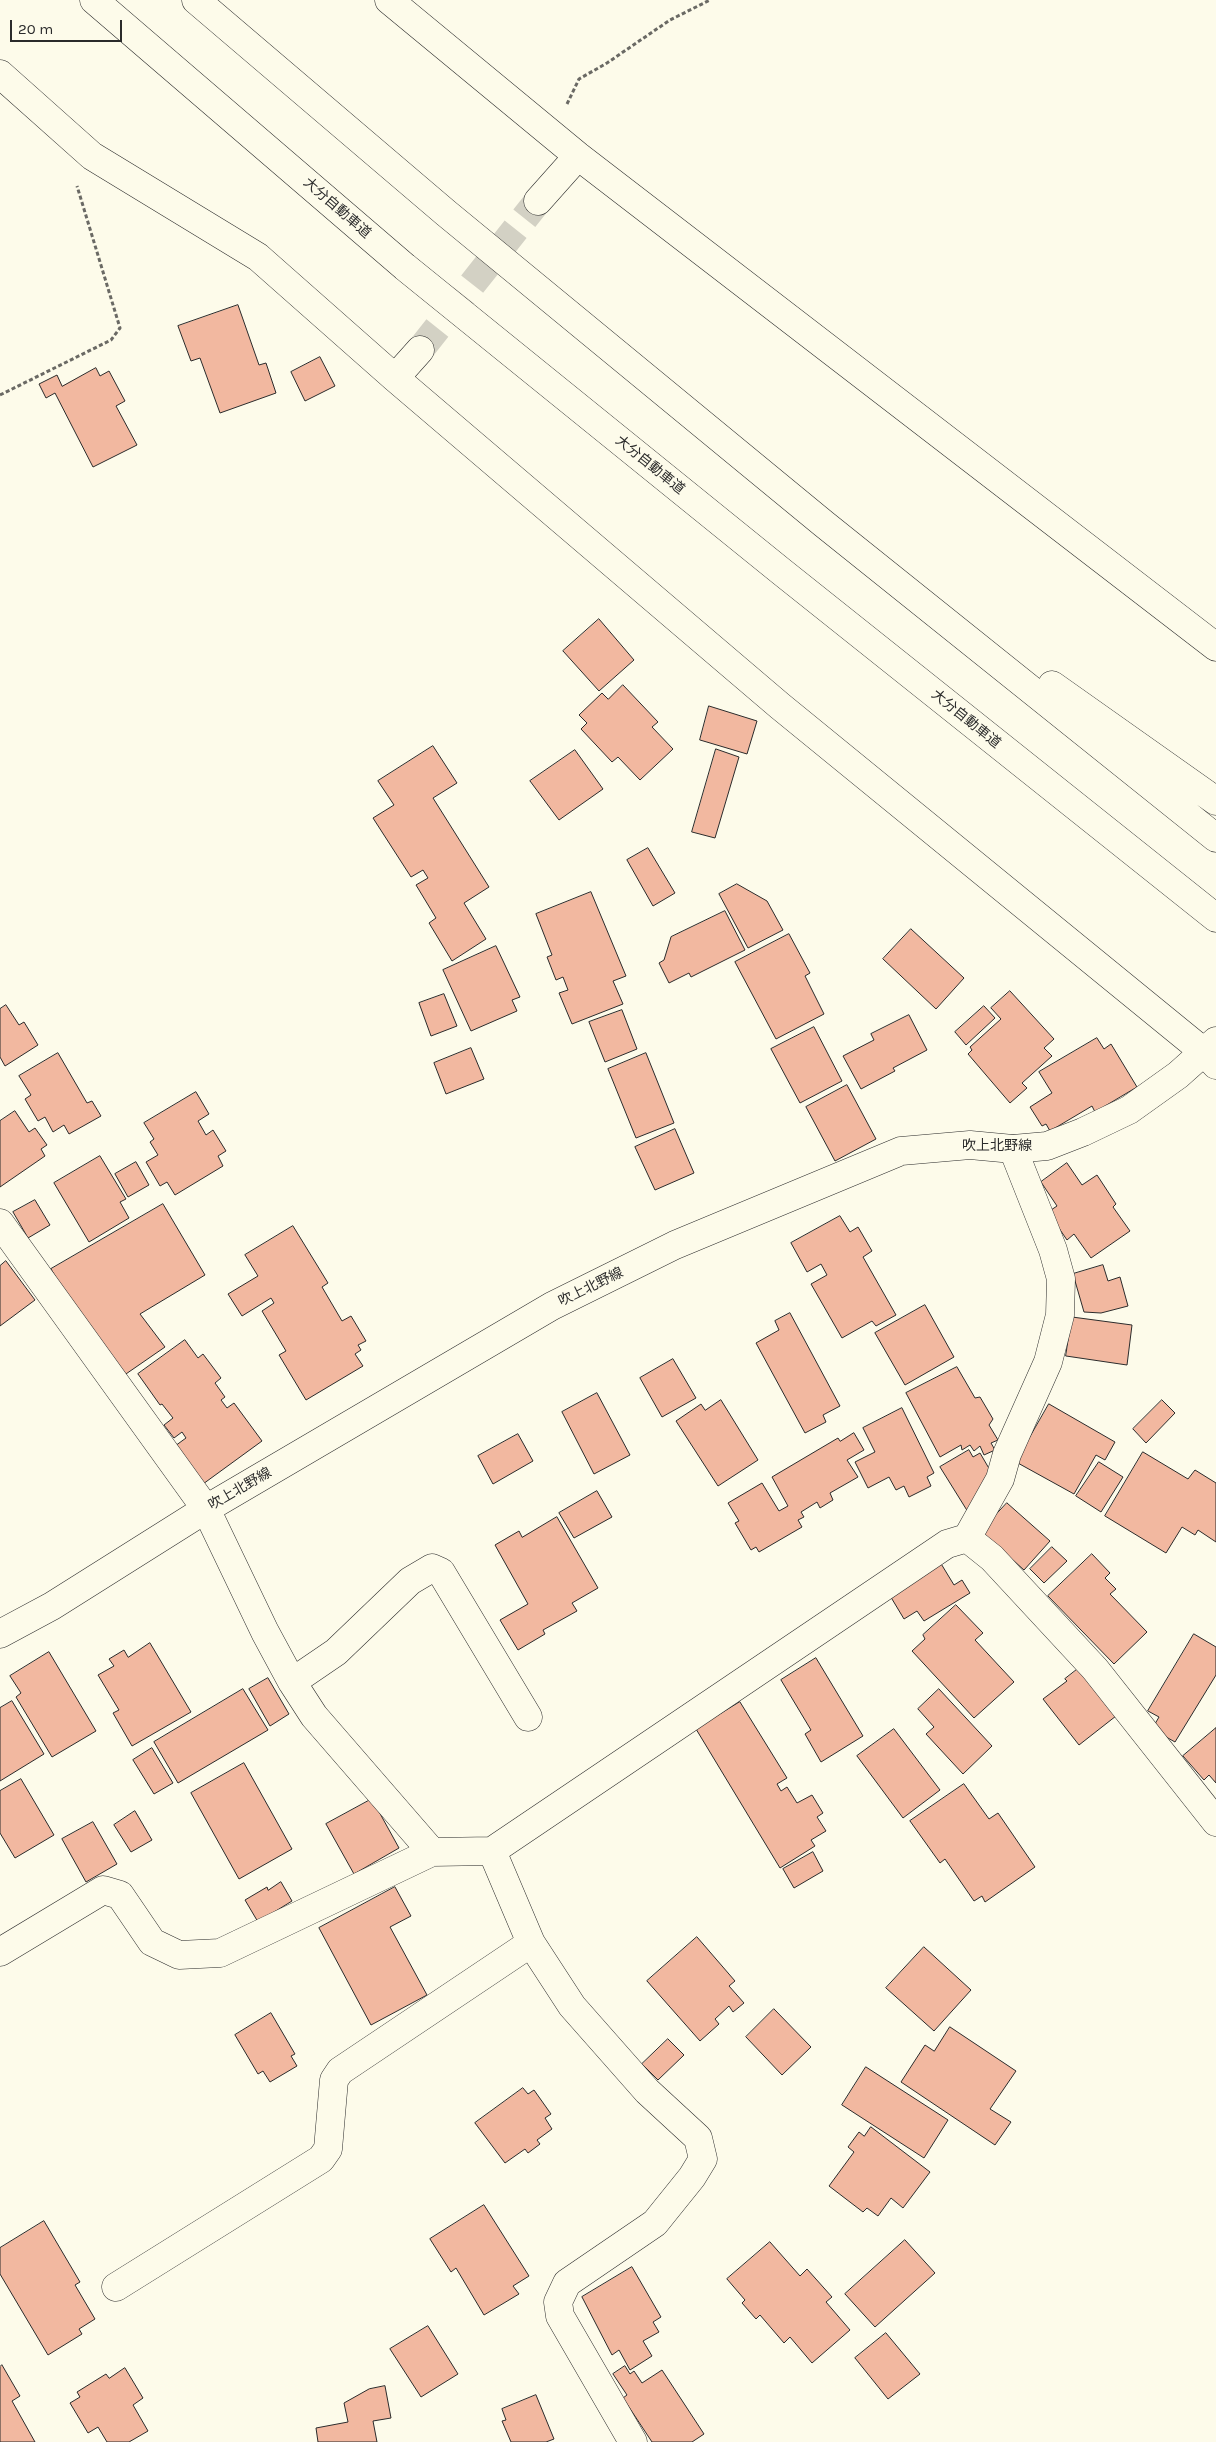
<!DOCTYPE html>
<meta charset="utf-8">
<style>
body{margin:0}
#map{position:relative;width:1216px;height:2442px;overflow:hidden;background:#fdfbea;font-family:Karla,sans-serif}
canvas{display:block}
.scale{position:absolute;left:10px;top:20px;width:112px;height:22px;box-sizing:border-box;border:2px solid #2b2b2b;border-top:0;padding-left:6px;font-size:15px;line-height:18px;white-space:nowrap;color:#2b2b2b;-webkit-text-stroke:4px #fdfbea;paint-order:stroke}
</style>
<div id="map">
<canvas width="1216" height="2442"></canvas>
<div class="scale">20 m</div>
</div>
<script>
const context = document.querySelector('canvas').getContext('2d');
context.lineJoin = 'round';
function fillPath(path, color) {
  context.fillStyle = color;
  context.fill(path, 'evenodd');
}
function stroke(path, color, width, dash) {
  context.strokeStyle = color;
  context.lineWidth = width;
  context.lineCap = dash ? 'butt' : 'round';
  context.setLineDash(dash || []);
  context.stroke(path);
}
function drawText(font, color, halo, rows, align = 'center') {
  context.font = font + ' Karla,"Noto Sans JP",sans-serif';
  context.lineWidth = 4;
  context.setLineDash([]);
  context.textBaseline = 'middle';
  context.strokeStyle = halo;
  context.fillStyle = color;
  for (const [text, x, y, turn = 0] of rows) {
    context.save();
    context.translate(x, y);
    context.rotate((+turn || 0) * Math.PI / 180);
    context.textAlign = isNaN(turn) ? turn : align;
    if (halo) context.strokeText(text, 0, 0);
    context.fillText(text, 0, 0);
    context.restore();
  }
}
const building = new Path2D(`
 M 238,305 L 259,365 L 266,363 L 276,393 L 220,413 L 200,358 L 191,361 L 178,326 Z
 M 320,357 L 335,386 L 305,401 L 291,372 Z
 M 96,368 L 100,376 L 109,371 L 125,401 L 116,406 L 137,445 L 93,467 L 55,393 L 46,398 L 39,384 L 57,375 L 62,386 Z
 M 599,619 L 634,660 L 599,691 L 563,651 Z
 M 623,685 L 658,722 L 652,727 L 673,749 L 640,780 L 618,757 L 612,762 L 581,729 L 587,723 L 579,715 L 602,693 L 608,699 Z
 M 709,706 L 757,721 L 747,754 L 700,740 Z
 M 433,746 L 457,783 L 433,798 L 489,887 L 464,903 L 486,939 L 452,961 L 429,923 L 436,918 L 416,885 L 428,878 L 423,870 L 411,877 L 373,818 L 394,805 L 378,781 Z
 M 716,749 L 739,757 L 715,838 L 692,832 Z
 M 575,750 L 603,789 L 559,820 L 530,781 Z
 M 648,848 L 675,893 L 653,906 L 627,860 Z
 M 737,884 L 767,901 L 783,930 L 748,948 L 719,894 Z
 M 591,892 L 626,976 L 613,981 L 623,1004 L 572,1024 L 559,993 L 568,990 L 563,977 L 556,980 L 547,957 L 552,955 L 536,914 Z
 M 725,911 L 745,950 L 691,977 L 689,973 L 669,983 L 659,963 L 664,960 L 671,937 Z
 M 911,929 L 964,978 L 936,1009 L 883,959 Z
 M 789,934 L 810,973 L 805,976 L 824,1014 L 776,1039 L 735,962 Z
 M 496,946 L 520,997 L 512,1000 L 517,1011 L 471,1031 L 443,970 Z
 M 1010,991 L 1054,1039 L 1044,1048 L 1052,1056 L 1022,1083 L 1027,1088 L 1010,1103 L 968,1054 L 972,1050 L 970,1047 L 1001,1019 L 991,1008 Z
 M 444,994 L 457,1026 L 431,1036 L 419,1003 Z
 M 6,1005 L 19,1025 L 24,1022 L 38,1045 L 5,1066 L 0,1057 L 0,1009 Z
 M 984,1006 L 995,1018 L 966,1045 L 955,1032 Z
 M 622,1010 L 637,1049 L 605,1062 L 589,1022 Z
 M 909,1015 L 927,1050 L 893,1068 L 895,1071 L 861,1089 L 843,1056 L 874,1040 L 871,1034 Z
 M 814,1027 L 842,1081 L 800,1103 L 771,1049 Z
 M 1097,1038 L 1104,1049 L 1111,1044 L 1137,1087 L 1095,1112 L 1092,1106 L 1050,1131 L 1046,1124 L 1042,1126 L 1030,1107 L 1052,1093 L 1039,1072 Z
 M 471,1048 L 484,1079 L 446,1094 L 434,1063 Z
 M 58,1053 L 87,1103 L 92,1101 L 101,1116 L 69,1134 L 64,1125 L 53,1132 L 45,1117 L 38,1121 L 25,1099 L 31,1095 L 19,1076 Z
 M 646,1053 L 674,1123 L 636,1138 L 608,1069 Z
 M 847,1085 L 876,1139 L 835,1161 L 806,1107 Z
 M 196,1092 L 209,1114 L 198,1121 L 206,1135 L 213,1130 L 226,1151 L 218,1156 L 223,1166 L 175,1195 L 167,1182 L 160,1186 L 146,1162 L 158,1155 L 150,1142 L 154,1139 L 144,1123 Z
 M 15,1111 L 29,1132 L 35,1128 L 47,1145 L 41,1149 L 45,1156 L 0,1187 L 0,1121 Z
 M 675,1129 L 694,1173 L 655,1190 L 635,1147 Z
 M 100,1156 L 126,1199 L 120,1202 L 129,1218 L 89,1242 L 54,1183 Z
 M 136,1162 L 149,1185 L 128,1197 L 115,1174 Z
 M 1067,1163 L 1082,1185 L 1097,1175 L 1116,1204 L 1113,1207 L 1130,1231 L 1091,1258 L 1074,1234 L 1067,1240 L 1048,1212 L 1057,1206 L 1041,1182 Z
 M 35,1200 L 50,1225 L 28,1238 L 13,1212 Z
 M 163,1204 L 205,1275 L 140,1314 L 165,1347 L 123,1376 L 82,1321 L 51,1269 Z
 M 840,1216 L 850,1232 L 858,1227 L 872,1251 L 863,1257 L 896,1315 L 876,1326 L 872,1321 L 842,1338 L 811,1284 L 827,1275 L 821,1264 L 807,1272 L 791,1243 Z
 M 293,1226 L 328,1283 L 322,1287 L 342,1321 L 351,1316 L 366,1341 L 358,1345 L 361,1350 L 355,1354 L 363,1366 L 306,1400 L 279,1355 L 286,1351 L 262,1311 L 274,1303 L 271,1298 L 242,1316 L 228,1294 L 258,1276 L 245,1255 Z
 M 6,1261 L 35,1300 L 0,1326 L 0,1266 Z
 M 1103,1265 L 1108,1281 L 1120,1277 L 1128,1306 L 1101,1313 L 1084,1312 L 1073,1274 Z
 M 925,1305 L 954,1357 L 905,1385 L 875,1333 Z
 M 790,1313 L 840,1406 L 823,1415 L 826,1422 L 805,1433 L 756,1343 L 779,1330 L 775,1321 Z
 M 1072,1317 L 1132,1325 L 1127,1365 L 1066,1356 Z
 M 185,1340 L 198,1358 L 203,1354 L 221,1378 L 215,1383 L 225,1397 L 221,1400 L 227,1408 L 234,1403 L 262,1441 L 203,1484 L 175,1446 L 186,1438 L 182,1432 L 174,1438 L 164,1425 L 173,1418 L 162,1404 L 160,1405 L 138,1374 Z
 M 673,1359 L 696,1398 L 662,1417 L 640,1378 Z
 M 957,1367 L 975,1398 L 980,1397 L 993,1419 L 989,1425 L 998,1440 L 991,1443 L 995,1450 L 984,1455 L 980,1446 L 974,1451 L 970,1445 L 962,1450 L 961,1445 L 940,1457 L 906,1393 Z
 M 597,1393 L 630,1455 L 594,1474 L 562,1412 Z
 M 721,1400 L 758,1460 L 718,1486 L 676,1421 L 701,1404 L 705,1410 Z
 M 1162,1400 L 1175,1413 L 1146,1443 L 1133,1429 Z
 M 1049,1404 L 1115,1442 L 1105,1460 L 1096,1455 L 1074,1494 L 1016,1462 Z
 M 902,1408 L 934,1473 L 927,1477 L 931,1486 L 909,1497 L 904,1486 L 896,1490 L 889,1477 L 868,1488 L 855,1462 L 875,1452 L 863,1428 Z
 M 854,1433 L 864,1450 L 847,1460 L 858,1477 L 830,1493 L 833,1500 L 820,1508 L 817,1502 L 801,1512 L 804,1517 L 798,1520 L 802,1527 L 759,1552 L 756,1547 L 751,1550 L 735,1523 L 739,1521 L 728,1503 L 762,1483 L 779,1511 L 788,1506 L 772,1477 L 838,1438 L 840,1441 Z
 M 518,1434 L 533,1461 L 493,1484 L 478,1456 Z
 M 969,1450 L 973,1457 L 980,1453 L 994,1477 L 968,1512 L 940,1467 Z
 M 1143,1452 L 1188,1479 L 1195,1470 L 1216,1483 L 1216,1542 L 1198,1530 L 1195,1535 L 1182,1527 L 1166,1553 L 1105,1516 Z
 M 1099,1462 L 1123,1477 L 1101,1512 L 1076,1496 Z
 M 597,1491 L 612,1517 L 574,1538 L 559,1513 Z
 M 1007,1503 L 1050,1541 L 1024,1570 L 981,1531 Z
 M 557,1517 L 598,1588 L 572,1603 L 577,1611 L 543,1630 L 545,1634 L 518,1650 L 500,1620 L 528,1604 L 495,1545 L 519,1531 L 522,1537 Z
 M 1052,1547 L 1067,1561 L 1044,1583 L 1030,1569 Z
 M 1092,1554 L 1110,1573 L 1105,1578 L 1116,1589 L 1110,1594 L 1147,1632 L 1114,1664 L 1048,1596 Z
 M 940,1562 L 954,1585 L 962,1580 L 970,1593 L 924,1621 L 917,1611 L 904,1619 L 889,1594 Z
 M 956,1605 L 983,1633 L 975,1640 L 1014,1682 L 974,1718 L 912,1651 L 925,1639 L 923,1635 Z
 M 1194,1634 L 1216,1647 L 1216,1675 L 1175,1742 L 1152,1729 L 1159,1717 L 1148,1711 Z
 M 150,1643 L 191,1712 L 132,1746 L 113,1713 L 119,1710 L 98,1675 L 114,1666 L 109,1659 L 124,1650 L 128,1657 Z
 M 49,1652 L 96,1731 L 52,1757 L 16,1697 L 21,1693 L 10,1676 Z
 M 816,1658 L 863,1736 L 821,1762 L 805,1734 L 811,1730 L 781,1680 Z
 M 1079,1668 L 1116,1716 L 1079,1745 L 1043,1699 L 1067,1681 L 1065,1679 Z
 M 268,1678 L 289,1714 L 270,1726 L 249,1689 Z
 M 243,1689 L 268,1730 L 178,1783 L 154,1742 Z
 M 939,1689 L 992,1746 L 963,1774 L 926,1734 L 934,1727 L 918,1709 Z
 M 12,1701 L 44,1754 L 0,1781 L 0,1708 Z
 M 740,1702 L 787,1778 L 777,1784 L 781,1791 L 787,1787 L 797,1803 L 812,1795 L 823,1813 L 817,1817 L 826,1831 L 811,1840 L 815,1846 L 780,1868 L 696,1729 Z
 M 1216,1728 L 1216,1783 L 1209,1775 L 1204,1780 L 1183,1756 Z
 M 894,1729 L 940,1790 L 903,1818 L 857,1756 Z
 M 152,1748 L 173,1783 L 154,1794 L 133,1760 Z
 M 244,1763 L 292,1849 L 239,1879 L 191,1793 Z
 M 21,1779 L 54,1835 L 15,1858 L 0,1833 L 0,1791 Z
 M 964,1784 L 989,1819 L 998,1813 L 1035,1867 L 985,1902 L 982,1896 L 974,1901 L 945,1859 L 940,1863 L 910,1821 Z
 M 372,1799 L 399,1848 L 354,1874 L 326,1824 Z
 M 135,1811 L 152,1840 L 131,1852 L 114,1825 Z
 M 93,1822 L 117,1864 L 86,1882 L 62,1839 Z
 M 813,1852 L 823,1871 L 794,1888 L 783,1869 Z
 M 281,1882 L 292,1901 L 258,1922 L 245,1900 L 267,1887 L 268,1890 Z
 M 395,1887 L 411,1916 L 390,1927 L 427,1995 L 371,2025 L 319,1928 Z
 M 697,1937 L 735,1981 L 729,1986 L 744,2003 L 733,2012 L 729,2006 L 715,2019 L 719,2024 L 700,2041 L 647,1981 Z
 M 924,1947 L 971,1990 L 934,2031 L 886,1988 Z
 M 774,2009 L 811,2047 L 782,2075 L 746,2037 Z
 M 271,2013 L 295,2054 L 291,2056 L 297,2066 L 270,2082 L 263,2071 L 258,2074 L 235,2035 Z
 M 950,2027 L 1016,2071 L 990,2109 L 1011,2122 L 995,2145 L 901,2082 L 925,2045 L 934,2051 Z
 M 668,2039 L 684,2055 L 658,2080 L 642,2064 Z
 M 866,2067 L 948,2120 L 924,2158 L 842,2105 Z
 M 523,2088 L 528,2094 L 534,2090 L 551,2114 L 545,2118 L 552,2129 L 537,2140 L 540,2144 L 528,2153 L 525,2149 L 505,2163 L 475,2123 Z
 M 871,2127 L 930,2172 L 903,2208 L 891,2198 L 878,2216 L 867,2208 L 863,2212 L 829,2186 L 854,2152 L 848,2147 L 859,2132 L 864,2136 Z
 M 484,2205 L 529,2276 L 513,2286 L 519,2294 L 484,2315 L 456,2268 L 451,2272 L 430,2239 Z
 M 44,2221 L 80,2282 L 75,2285 L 95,2319 L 79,2329 L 82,2334 L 48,2355 L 0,2274 L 0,2248 Z
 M 905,2240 L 935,2273 L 875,2327 L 845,2294 Z
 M 770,2242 L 800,2276 L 807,2269 L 832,2297 L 826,2302 L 850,2330 L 812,2363 L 790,2337 L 784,2343 L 760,2315 L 756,2319 L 742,2303 L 745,2300 L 727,2279 Z
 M 632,2267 L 661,2317 L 653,2322 L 659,2332 L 643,2341 L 652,2356 L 630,2370 L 619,2350 L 612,2355 L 582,2297 Z
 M 428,2326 L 458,2374 L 421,2397 L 390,2349 Z
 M 886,2333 L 920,2374 L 888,2399 L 855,2358 Z
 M 2,2365 L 20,2396 L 12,2401 L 35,2442 L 0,2442 L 0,2367 Z
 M 625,2366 L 630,2374 L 634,2371 L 642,2383 L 662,2370 L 704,2434 L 692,2442 L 652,2442 L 623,2398 L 627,2395 L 613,2374 Z
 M 125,2368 L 143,2398 L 133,2405 L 148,2431 L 129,2442 L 107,2442 L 98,2427 L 88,2433 L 70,2403 L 80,2397 L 77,2392 L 106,2374 L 109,2378 Z
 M 385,2386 L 391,2418 L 373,2421 L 377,2442 L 318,2442 L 316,2428 L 348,2422 L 344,2403 L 369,2389 Z
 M 536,2395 L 554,2439 L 546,2442 L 511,2442 L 502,2421 L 506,2420 L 502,2409 Z`);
fillPath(building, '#f2b8a0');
stroke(building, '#2b2b2b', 1);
stroke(new Path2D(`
 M 420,350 L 538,201`), '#d3d1c4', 28, [28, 14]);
const minor = new Path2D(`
 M 389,0 L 578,156 L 1216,647
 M 0,74 L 92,156 L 258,257 L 395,378 L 780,706 L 1204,1052 L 1216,1065
 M 538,201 L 578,156
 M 395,378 L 420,350
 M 0,1223 L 206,1509 L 265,1632 L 292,1682 L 314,1716 L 432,1852 L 492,1851 L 947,1544 L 967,1538 L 992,1558 L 1095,1669 L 1216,1822
 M 967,1538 L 1000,1479 L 1007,1454 L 1048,1362 L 1060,1315 L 1061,1279 L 1053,1250 L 1013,1149
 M 292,1682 L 336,1652 L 410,1581 L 432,1568 L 441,1572 L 528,1717
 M 492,1851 L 531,1943 L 572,2006 L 647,2091 L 698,2138 L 703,2159 L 692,2177 L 655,2223 L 567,2283 L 558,2302 L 560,2316 L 633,2442
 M 0,1952 L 103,1890 L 120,1895 L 152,1942 L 179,1955 L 220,1953 L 432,1852
 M 116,2287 L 321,2159 L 328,2149 L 334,2080 L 340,2071 L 531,1943`);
const major = new Path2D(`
 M 0,1634 L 52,1606 L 206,1509 L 552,1306 L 675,1245 L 901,1151 L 970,1145 L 1013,1149 L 1047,1146 L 1083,1132 L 1129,1110 L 1178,1075 L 1216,1041`);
const highway = new Path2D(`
 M 94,0 L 405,267 L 782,572 L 1216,918
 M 196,0 L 446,213 L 824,524 L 1216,838
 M 1052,685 L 1216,801`);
stroke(minor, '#2b2b2b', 29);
stroke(major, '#2b2b2b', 29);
stroke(highway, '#2b2b2b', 29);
stroke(new Path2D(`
 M 567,104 L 579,79 L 607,63 L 670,20 L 710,0
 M 0,395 L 111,340 L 120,328 L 77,186`), '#6a6964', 3, [4, 2.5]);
stroke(minor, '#fdfbea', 28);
stroke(major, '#fdfbea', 28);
stroke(highway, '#fdfbea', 28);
drawText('14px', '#2b2b2b', '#fdfbea', [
 ["大分自動車道",337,208,41],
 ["大分自動車道",650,465,39],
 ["大分自動車道",966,719,39],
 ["吹上北野線",997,1146],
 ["吹上北野線",591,1287,-26],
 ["吹上北野線",240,1489,-30]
]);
</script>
